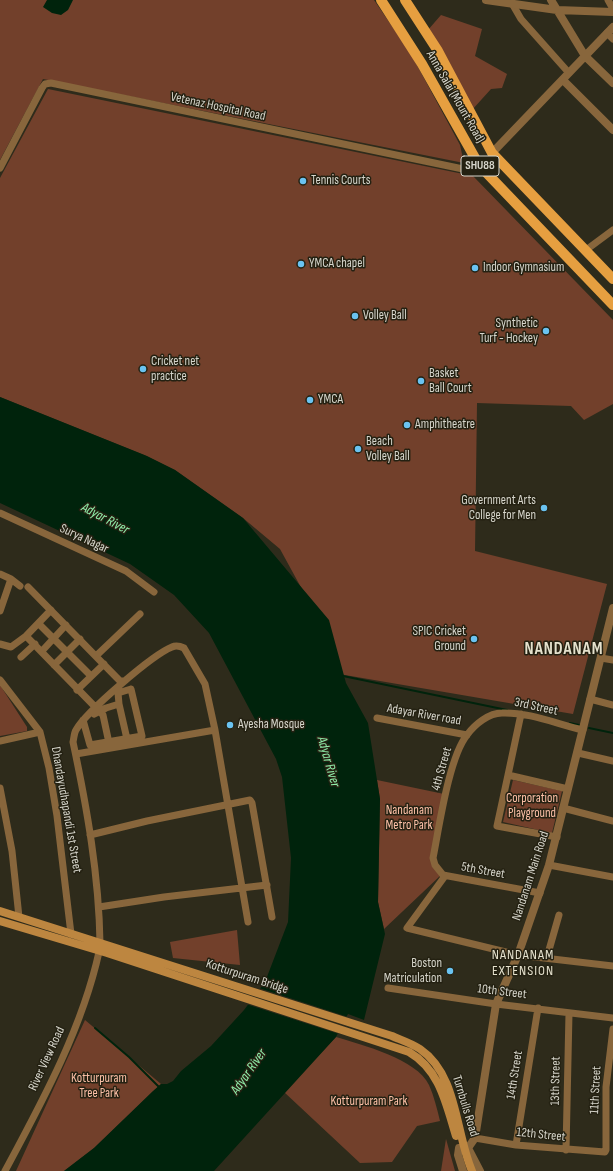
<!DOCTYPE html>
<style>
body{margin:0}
canvas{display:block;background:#2e2b1b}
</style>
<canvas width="613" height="1171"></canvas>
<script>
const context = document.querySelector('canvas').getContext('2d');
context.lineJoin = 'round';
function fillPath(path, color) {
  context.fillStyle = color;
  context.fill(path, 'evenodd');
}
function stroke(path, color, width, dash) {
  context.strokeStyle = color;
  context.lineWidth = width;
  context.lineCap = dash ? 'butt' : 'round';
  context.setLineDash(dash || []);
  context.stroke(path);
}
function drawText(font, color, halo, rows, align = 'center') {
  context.font = font + ' "Sofia Sans Condensed",sans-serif';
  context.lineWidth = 3;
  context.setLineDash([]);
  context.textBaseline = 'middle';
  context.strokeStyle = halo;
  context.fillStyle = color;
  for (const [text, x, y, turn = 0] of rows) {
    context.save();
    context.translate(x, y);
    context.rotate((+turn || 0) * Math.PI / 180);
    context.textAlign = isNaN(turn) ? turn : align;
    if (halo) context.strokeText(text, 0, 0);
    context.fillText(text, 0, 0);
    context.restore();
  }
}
fillPath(new Path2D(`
 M 0,0 L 374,0 L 411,54 L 460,145 L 464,163 L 43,79 L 0,160 Z
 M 441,15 L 482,29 L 475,56 L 507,74 L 502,88 L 491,89 L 472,110 L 428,30 Z
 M 48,89 L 473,176 L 613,320 L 613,404 L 584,420 L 571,406 L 477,403 L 475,551 L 607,584 L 573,714 L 339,674 L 303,591 L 280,549 L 243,518 L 175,470 L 144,455 L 0,397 L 0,178 Z
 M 0,685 L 27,727 L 27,731 L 0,736 Z
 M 377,780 L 444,794 L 430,859 L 441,875 L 384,929 L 378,902 L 380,799 Z
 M 513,780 L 562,791 L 552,833 L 503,822 Z
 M 237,930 L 240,965 L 173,958 L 170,942 Z
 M 85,1020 L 161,1084 L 94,1148 L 64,1171 L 16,1171 Z
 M 336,1037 C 362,1045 417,1059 429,1085 C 434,1096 437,1109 440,1121 L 417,1126 L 392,1162 L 360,1163 L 284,1092 Z
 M 446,1139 L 455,1171 L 441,1171 Z`), '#72402b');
fillPath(new Path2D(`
 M 47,0 L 73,0 L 68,10 L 61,15 L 52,13 L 43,7 Z
 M 0,397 L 147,456 L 175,470 L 243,518 L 329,620 L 346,683 L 368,723 L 380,799 L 378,902 L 385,934 L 364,1020 L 348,1014 L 336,1037 L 214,1171 L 64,1171 L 94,1148 L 153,1091 L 161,1084 L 167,1084 L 173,1081 L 181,1071 L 211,1046 L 244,1010 L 265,982 L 288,922 L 291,858 L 282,777 L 276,759 L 209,633 L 174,595 L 130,564 L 0,503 Z`), '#00230c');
fillPath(new Path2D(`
 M 259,988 L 348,1017 L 339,1034 L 246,1004 Z`), '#2e2b1b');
stroke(new Path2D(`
 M 343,676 L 507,710
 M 570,723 L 579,725
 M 589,728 L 613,733
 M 95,1028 L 129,1057 L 160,1088`), '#00230c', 2);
stroke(new Path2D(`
 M 510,0 L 521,19 L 569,73
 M 608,0 L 613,9
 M 607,33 L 613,39
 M 0,168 L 42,88 L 45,84 L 51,83 L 463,169 L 479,165
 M 586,250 L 613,230
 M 0,513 L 126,571 L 154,592
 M 0,574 L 11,579 L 0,611
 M 11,579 L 20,586
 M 28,587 L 120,681 L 124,681
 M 39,624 L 91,676
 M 26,636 L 103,715 L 109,743
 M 0,644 L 11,647 L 26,636 L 51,610
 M 42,651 L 66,625
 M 96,656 L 140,614
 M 21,657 L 35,644
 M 601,658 L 613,660
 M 54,665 L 80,639
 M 0,680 L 40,732 L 49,768 L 57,816 L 71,934
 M 77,690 L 104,664
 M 590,699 L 613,705
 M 119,704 L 127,739
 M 377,718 L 467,735
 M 83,720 L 90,745 L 142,736 L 131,689 L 118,693 L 119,704 L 106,708 L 94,714
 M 0,741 L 40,732
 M 578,753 L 613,761
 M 76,754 L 215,730
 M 508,775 L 521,714
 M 0,788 L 12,851 L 19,917
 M 563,808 L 613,821
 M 90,835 L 147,821 L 250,800 L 252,803 L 272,917
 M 557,837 L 497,826 L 508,775 L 568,789
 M 549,865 L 613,877
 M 445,876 L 407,928 L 518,955 L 613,966
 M 540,893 L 443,875 L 435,865 L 433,858 C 439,828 449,757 467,735 C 475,724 489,713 502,713 C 529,712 557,724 583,730
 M 99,907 L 164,897 L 267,885
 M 100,943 C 99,876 87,808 73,742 C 74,738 74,733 76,730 C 86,712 152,655 172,647 C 176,645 180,646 184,648 L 205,684 L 215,730 L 248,922
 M 547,957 L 559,915
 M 388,988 L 496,1004 L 613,1018
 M 475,1138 L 516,1145 L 605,1152 L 606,1150 L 606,1087 L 613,1029
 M 516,1145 L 538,1008
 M 566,1150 L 569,1013
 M 5,1171 C 42,1102 82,1029 99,952`), '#88663c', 7);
stroke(new Path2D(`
 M 486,0 L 557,10 L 613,12
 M 551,0 L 585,56 L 613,83
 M 563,80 L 613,130
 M 492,153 L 613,27
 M 464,1146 L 468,1148 L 480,1171
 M 459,1148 L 458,1155 L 463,1171
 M 468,1148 L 475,1138 L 496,1004 L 518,955 L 549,865 L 613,608`), '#88663c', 8);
stroke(new Path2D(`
 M 0,911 L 392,1036 C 401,1040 411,1043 420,1049 C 458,1075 455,1132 472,1171
 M 0,921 L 107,953 L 409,1052 C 440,1070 446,1104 456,1136`), '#bd8640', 8);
stroke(new Path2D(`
 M 381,0 L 422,64 L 479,165 L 613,305
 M 405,0 L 438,51 L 492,153 L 613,279`), '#e69f40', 10);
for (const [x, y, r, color] of [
 [303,181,4,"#6ac3f1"],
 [301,264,4,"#6ac3f1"],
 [475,268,4,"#6ac3f1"],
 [355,316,4,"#6ac3f1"],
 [546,331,4,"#6ac3f1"],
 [143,369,4,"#6ac3f1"],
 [421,381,4,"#6ac3f1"],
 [310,400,4,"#6ac3f1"],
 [407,425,4,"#6ac3f1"],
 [358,449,4,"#6ac3f1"],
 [544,508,4,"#6ac3f1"],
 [474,639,4,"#6ac3f1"],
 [230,725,4,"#6ac3f1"],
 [450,971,4,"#6ac3f1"]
]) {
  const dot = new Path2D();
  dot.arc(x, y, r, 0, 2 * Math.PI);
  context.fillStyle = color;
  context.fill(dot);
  stroke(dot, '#242112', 1.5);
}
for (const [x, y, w] of [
 [480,166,38]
]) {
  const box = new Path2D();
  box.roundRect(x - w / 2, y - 10, w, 20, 3);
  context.fillStyle = '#242112';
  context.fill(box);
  stroke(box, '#d6d5cb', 1);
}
drawText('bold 12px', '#d6d5cb', null, [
 ["SHU88",480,166]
]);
drawText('13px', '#d6d5cb', '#242112', [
 ["Anna Salai (Mount Road)",455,97,60],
 ["Vetenaz Hospital Road",218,107,12],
 ["Surya Nagar",84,539,25],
 ["3rd Street",536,707,12],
 ["Adayar River road",424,715,10],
 ["4th Street",442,769,-74],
 ["Dhandayudhapandi 1st Street",66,810,80],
 ["5th Street",483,871,10],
 ["Nandanam Main Road",531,876,-72],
 ["Kotturpuram Bridge",247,977,18],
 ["10th Street",502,992,7],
 ["River View Road",47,1059,-65],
 ["14th Street",515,1075,-81],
 ["13th Street",556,1081,-89],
 ["11th Street",596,1090,-87],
 ["Turnbulls Road",465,1106,73],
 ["12th Street",541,1135,6]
]);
drawText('13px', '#d6d5cb', '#242112', [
 ["Tennis Courts",311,181],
 ["YMCA chapel",309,264],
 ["Indoor Gymnasium",483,268],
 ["Volley Ball",363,316],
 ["Synthetic",538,324,"right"],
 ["Turf - Hockey",538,339,"right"],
 ["Cricket net",151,362],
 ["practice",151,377],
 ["Basket",429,374],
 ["Ball Court",429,389],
 ["YMCA",318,400],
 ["Amphitheatre",415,425],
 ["Beach",366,442],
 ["Volley Ball",366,457],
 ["Government Arts",536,501,"right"],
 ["College for Men",536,516,"right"],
 ["SPIC Cricket",466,632,"right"],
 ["Ground",466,647,"right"],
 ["Ayesha Mosque",238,725],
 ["Boston",442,964,"right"],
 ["Matriculation",442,979,"right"]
], 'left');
drawText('13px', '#fec1a8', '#242112', [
 ["Corporation",532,799],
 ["Playground",532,814],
 ["Nandanam",409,811],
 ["Metro Park",409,826],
 ["Kotturpuram",99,1079],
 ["Tree Park",99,1094],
 ["Kotturpuram Park",369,1102]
]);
drawText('italic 14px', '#90eeaa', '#242112', [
 ["Adyar River",105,519,28],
 ["Adyar River",328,762,74],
 ["Adyar River",249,1072,-55]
]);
context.letterSpacing = '1px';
drawText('14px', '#e5e1cd', '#242112', [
 ["NANDANAM",523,955],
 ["EXTENSION",523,971]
]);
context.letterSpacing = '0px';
context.letterSpacing = '1px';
drawText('bold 17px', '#e5e1cd', '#242112', [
 ["NANDANAM",564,650]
]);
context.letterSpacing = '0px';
</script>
